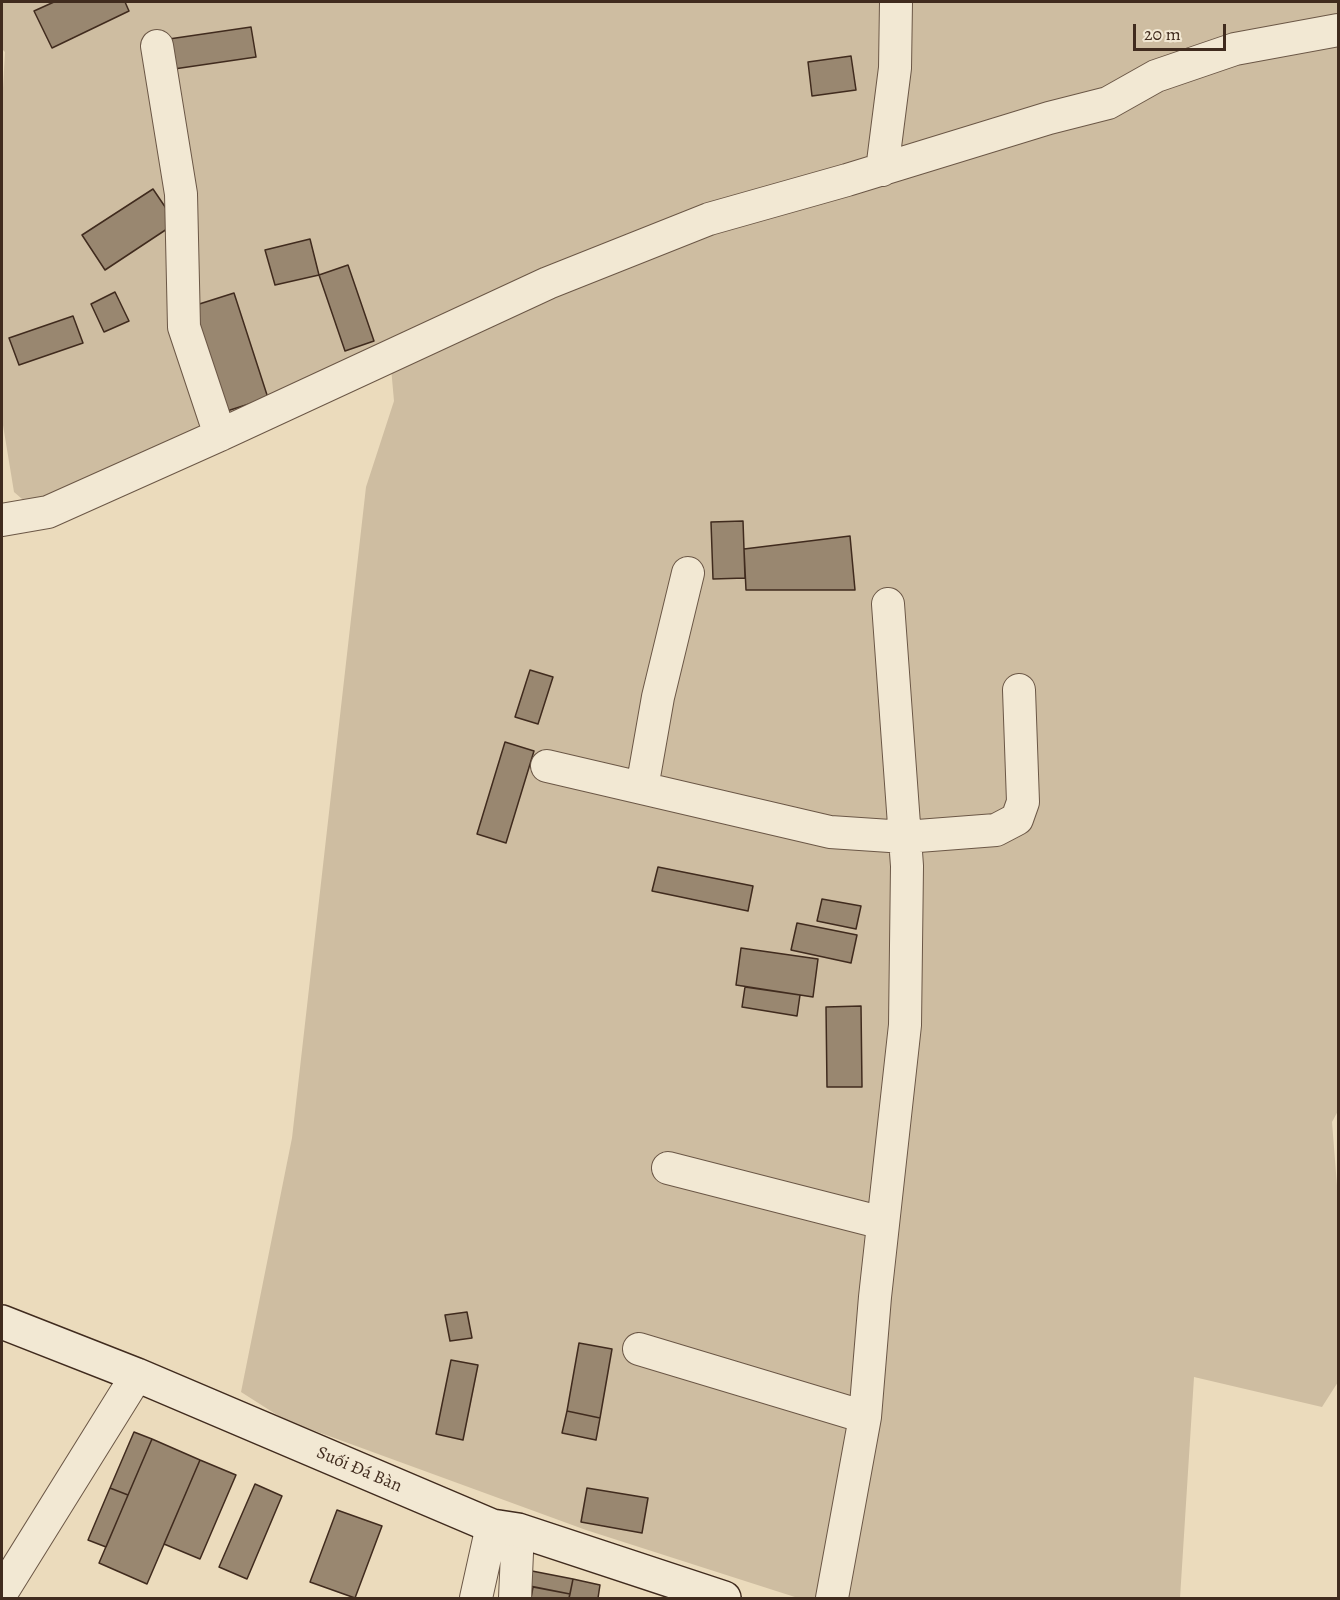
<!DOCTYPE html>
<meta charset="utf-8">
<style>
body{margin:0}
#map{position:relative;width:1340px;height:1600px;overflow:hidden;background:#ebdbbc;font-family:Alegreya,serif}
canvas{display:block}
.frame{position:absolute;inset:0;border:3px solid #402b1e;pointer-events:none}
.scale{position:absolute;left:1133px;top:24px;width:93px;height:27px;box-sizing:border-box;border:3px solid #402b1e;border-top:0;padding-left:8px;font-size:18px;line-height:21px;white-space:nowrap;color:#402b1e;-webkit-text-stroke:4px #f2e8d3;paint-order:stroke}
</style>
<div id="map">
<canvas width="1340" height="1600"></canvas>
<div class="frame"></div>
<div class="scale">20 m</div>
</div>
<script>
const context = document.querySelector('canvas').getContext('2d');
context.lineJoin = 'round';
function fillPath(path, color) {
  context.fillStyle = color;
  context.fill(path, 'evenodd');
}
function stroke(path, color, width, dash) {
  context.strokeStyle = color;
  context.lineWidth = width;
  context.lineCap = dash ? 'butt' : 'round';
  context.setLineDash(dash || []);
  context.stroke(path);
}
function drawText(font, color, halo, rows, align = 'center') {
  context.font = font + ' Alegreya,serif';
  context.lineWidth = 4.5;
  context.setLineDash([]);
  context.textBaseline = 'middle';
  context.strokeStyle = halo;
  context.fillStyle = color;
  for (const [text, x, y, turn = 0] of rows) {
    context.save();
    context.translate(x, y);
    context.rotate((+turn || 0) * Math.PI / 180);
    context.textAlign = isNaN(turn) ? turn : align;
    if (halo) context.strokeText(text, 0, 0);
    context.fillText(text, 0, 0);
    context.restore();
  }
}
fillPath(new Path2D(`
 M 2,2 L 1338,2 L 1338,1111 L 1332,1122 L 1338,1198 L 1338,1382 L 1322,1407 L 1194,1377 L 1180,1598 L 798,1598 L 586,1530 L 285,1420 L 241,1392 L 292,1138 L 366,487 L 394,401 L 389,345 L 29,505 L 14,492 L 2,419 L 2,106 L 5,52 L 2,49 Z`), '#cebda1');
const building = new Path2D(`
 M 54,2 L 125,2 L 129,11 L 52,48 L 34,11 Z
 M 251,27 L 256,57 L 174,69 L 169,39 Z
 M 851,56 L 856,90 L 812,96 L 808,62 Z
 M 153,189 L 176,223 L 105,270 L 82,235 Z
 M 310,239 L 319,275 L 275,285 L 265,250 Z
 M 348,265 L 374,341 L 345,351 L 319,275 Z
 M 115,292 L 129,321 L 104,332 L 91,304 Z
 M 234,293 L 268,398 L 227,411 L 193,306 Z
 M 73,316 L 83,343 L 19,365 L 9,338 Z
 M 743,521 L 745,578 L 713,579 L 711,522 Z
 M 850,536 L 855,590 L 746,590 L 744,549 Z
 M 530,670 L 553,677 L 538,724 L 515,717 Z
 M 505,742 L 534,751 L 506,843 L 477,834 Z
 M 658,867 L 753,886 L 748,911 L 652,891 Z
 M 822,899 L 861,906 L 856,929 L 817,921 Z
 M 797,923 L 857,935 L 851,963 L 791,950 Z
 M 741,948 L 818,959 L 813,997 L 736,985 Z
 M 745,987 L 800,995 L 797,1016 L 742,1007 Z
 M 861,1006 L 862,1087 L 827,1087 L 826,1007 Z
 M 467,1312 L 472,1338 L 450,1341 L 445,1315 Z
 M 579,1343 L 612,1349 L 600,1418 L 567,1411 Z
 M 451,1360 L 478,1365 L 463,1440 L 436,1434 Z
 M 567,1411 L 600,1418 L 596,1440 L 562,1433 Z
 M 134,1432 L 152,1439 L 128,1495 L 110,1488 Z
 M 152,1439 L 200,1460 L 147,1584 L 99,1563 Z
 M 200,1460 L 236,1475 L 200,1559 L 164,1544 Z
 M 255,1484 L 282,1496 L 247,1579 L 219,1567 Z
 M 110,1488 L 128,1495 L 106,1547 L 88,1540 Z
 M 587,1488 L 648,1498 L 642,1533 L 581,1522 Z
 M 337,1510 L 382,1526 L 355,1598 L 310,1582 Z
 M 532,1571 L 573,1579 L 570,1594 L 530,1586 Z
 M 573,1579 L 600,1585 L 598,1598 L 569,1598 Z
 M 533,1587 L 570,1594 L 569,1598 L 531,1598 Z`);
fillPath(building, '#998770');
stroke(building, '#402b1e', 1.5);
const street = new Path2D(`
 M 157,46 L 181,194 L 184,327 L 220,435
 M 882,170 L 895,68 L 896,2
 M 2,520 L 48,512 L 220,435 L 548,283 L 709,219 L 847,180 L 1049,118 L 1108,103 L 1156,76 L 1235,49 L 1338,30
 M 547,766 L 830,832 L 905,837 L 996,830 L 1017,819 L 1023,802 L 1019,690
 M 642,788 L 658,697 L 688,573
 M 668,1168 L 883,1223
 M 639,1349 L 865,1417
 M 2,1592 L 137,1375
 M 476,1598 L 492,1526
 M 515,1598 L 518,1530
 M 832,1598 L 865,1417 L 875,1297 L 905,1025 L 907,866 L 888,604`);
const secondary = new Path2D(`
 M 2,1322 L 137,1375 L 492,1526 L 518,1530 L 724,1598`);
stroke(street, '#6b5746', 34);
stroke(secondary, '#402b1e', 36);
stroke(street, '#f2e8d3', 32);
stroke(secondary, '#f2e8d3', 33);
drawText('18px', '#402b1e', '#f2e8d3', [
 ["Suối Đá Bàn",359,1470,23]
]);
</script>
